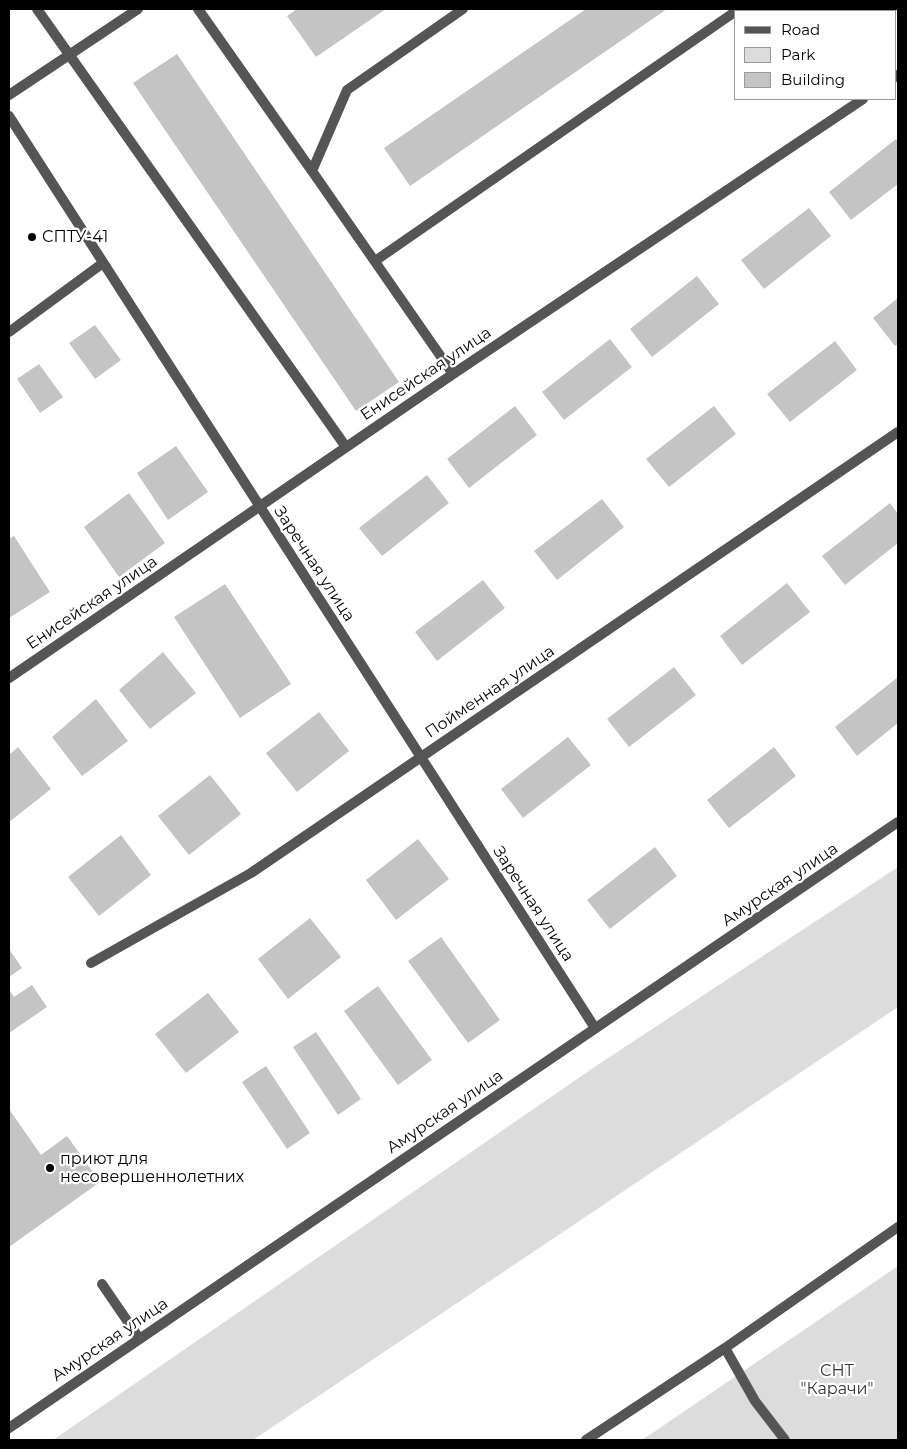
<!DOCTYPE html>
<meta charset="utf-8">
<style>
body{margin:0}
#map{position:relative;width:907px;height:1449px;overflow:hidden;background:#fff;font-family:Montserrat,sans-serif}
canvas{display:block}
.frame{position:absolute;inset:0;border:10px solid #000;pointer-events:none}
.legend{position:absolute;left:734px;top:10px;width:162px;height:90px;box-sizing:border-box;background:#fff;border:1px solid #999;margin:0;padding:6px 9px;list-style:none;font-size:15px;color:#000}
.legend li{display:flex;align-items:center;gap:10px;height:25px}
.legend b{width:25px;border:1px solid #999}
</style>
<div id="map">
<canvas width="907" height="1449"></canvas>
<div class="frame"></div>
<ul class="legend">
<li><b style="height:6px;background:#555"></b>Road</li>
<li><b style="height:14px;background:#dcdcdc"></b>Park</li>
<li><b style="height:14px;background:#c4c4c4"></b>Building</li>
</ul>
</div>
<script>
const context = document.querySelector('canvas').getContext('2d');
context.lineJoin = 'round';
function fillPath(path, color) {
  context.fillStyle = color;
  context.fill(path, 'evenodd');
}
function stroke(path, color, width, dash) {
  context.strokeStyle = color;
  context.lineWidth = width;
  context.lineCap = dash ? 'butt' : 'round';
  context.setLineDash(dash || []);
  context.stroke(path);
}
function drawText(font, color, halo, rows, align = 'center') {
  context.font = font + ' Montserrat,sans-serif';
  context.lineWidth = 4.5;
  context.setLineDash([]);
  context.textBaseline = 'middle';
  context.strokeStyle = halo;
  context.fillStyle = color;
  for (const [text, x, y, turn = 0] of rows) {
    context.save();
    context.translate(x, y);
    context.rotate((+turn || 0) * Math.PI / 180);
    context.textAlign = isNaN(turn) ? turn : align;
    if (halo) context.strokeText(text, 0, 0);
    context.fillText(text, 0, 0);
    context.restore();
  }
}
fillPath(new Path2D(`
 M 898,867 L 898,1007 L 253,1440 L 53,1440 L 596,1066 Z
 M 898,1266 L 898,1440 L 642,1440 Z`), '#dcdcdc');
fillPath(new Path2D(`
 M 297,9 L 386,9 L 316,57 L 287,16 Z
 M 586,9 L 667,9 L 410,186 L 384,148 Z
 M 177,54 L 399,382 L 356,411 L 133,83 Z
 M 896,139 L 898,142 L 898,184 L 851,220 L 829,192 Z
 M 809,208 L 831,236 L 764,289 L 741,260 Z
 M 697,276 L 719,304 L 652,357 L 630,329 Z
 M 898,298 L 898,344 L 895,346 L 873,318 Z
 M 95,325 L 121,360 L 95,379 L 69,343 Z
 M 610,339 L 632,367 L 564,420 L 542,392 Z
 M 835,341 L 857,370 L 790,422 L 767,394 Z
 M 39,364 L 63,397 L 40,413 L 17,379 Z
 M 515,406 L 537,435 L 469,488 L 447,459 Z
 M 714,406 L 736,434 L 669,487 L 646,459 Z
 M 176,446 L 208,492 L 168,520 L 137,473 Z
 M 427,475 L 449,503 L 382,556 L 359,528 Z
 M 129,493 L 165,543 L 119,577 L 84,527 Z
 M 602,499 L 624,527 L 557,580 L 534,551 Z
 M 890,503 L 898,514 L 898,543 L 845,585 L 822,556 Z
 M 14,536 L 50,592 L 9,618 L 9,539 Z
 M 483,580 L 505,608 L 437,661 L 415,632 Z
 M 787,583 L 810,612 L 742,665 L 720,636 Z
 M 225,584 L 291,684 L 240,718 L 174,617 Z
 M 163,652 L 196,693 L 150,729 L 119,690 Z
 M 674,667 L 696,695 L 629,747 L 607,719 Z
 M 898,677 L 898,723 L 857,756 L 835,727 Z
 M 96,699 L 128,741 L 82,776 L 52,737 Z
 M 319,712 L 349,751 L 297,792 L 266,753 Z
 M 568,737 L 591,765 L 523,818 L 501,789 Z
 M 18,747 L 51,789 L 9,822 L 9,755 Z
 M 774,747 L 796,776 L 729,828 L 707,800 Z
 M 210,775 L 241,814 L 189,855 L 158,816 Z
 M 121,835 L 151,875 L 99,916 L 68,877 Z
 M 418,839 L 449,879 L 396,920 L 366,880 Z
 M 655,847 L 677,876 L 610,929 L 587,900 Z
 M 310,918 L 341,957 L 288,999 L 258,959 Z
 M 441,937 L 500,1020 L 468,1043 L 408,961 Z
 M 9,949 L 22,968 L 9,977 Z
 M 32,985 L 47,1007 L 9,1033 L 9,989 L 14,997 Z
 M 378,986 L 432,1060 L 398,1085 L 344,1011 Z
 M 208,993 L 239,1032 L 186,1073 L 155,1034 Z
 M 316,1032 L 361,1099 L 338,1115 L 293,1047 Z
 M 266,1066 L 310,1133 L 287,1149 L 242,1082 Z
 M 9,1109 L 41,1155 L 67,1136 L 100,1182 L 9,1247 Z`), '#c4c4c4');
stroke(new Path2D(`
 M 37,9 L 346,447
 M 198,9 L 312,171
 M 9,95 L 138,9
 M 375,261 L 739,9
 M 453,374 L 312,171 L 347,90 L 463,9
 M 102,1284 L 139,1338
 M 725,1348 L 755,1401 L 785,1440
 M 586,1440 L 725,1348 L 898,1227`), '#555', 10);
stroke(new Path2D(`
 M 896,77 L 898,75
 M 9,332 L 103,263
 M 9,678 L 453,374 L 863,99
 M 91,963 L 251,873 L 898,432`), '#555', 10);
stroke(new Path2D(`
 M 9,116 L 595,1028
 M 9,1428 L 898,822`), '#555', 10);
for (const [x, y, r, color] of [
 [32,237,5,"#000"],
 [50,1168,5,"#000"]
]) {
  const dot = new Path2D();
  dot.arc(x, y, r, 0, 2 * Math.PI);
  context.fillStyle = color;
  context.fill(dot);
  stroke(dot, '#fff', 2);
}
drawText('16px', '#000', '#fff', [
 ["СПТУ-41",42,237],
 ["приют для",60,1159],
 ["несовершеннолетних",60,1177]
], 'left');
drawText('16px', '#000', '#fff', [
 ["Енисейская улица",426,374,-34],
 ["Заречная улица",314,564,57],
 ["Енисейская улица",92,603,-34],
 ["Пойменная улица",490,692,-34],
 ["Амурская улица",780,885,-34],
 ["Заречная улица",533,904,57],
 ["Амурская улица",445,1112,-34],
 ["Амурская улица",110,1340,-34]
]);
drawText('16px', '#333', '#fff', [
 ["СНТ",837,1371],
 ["\"Карачи\"",837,1389]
]);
</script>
